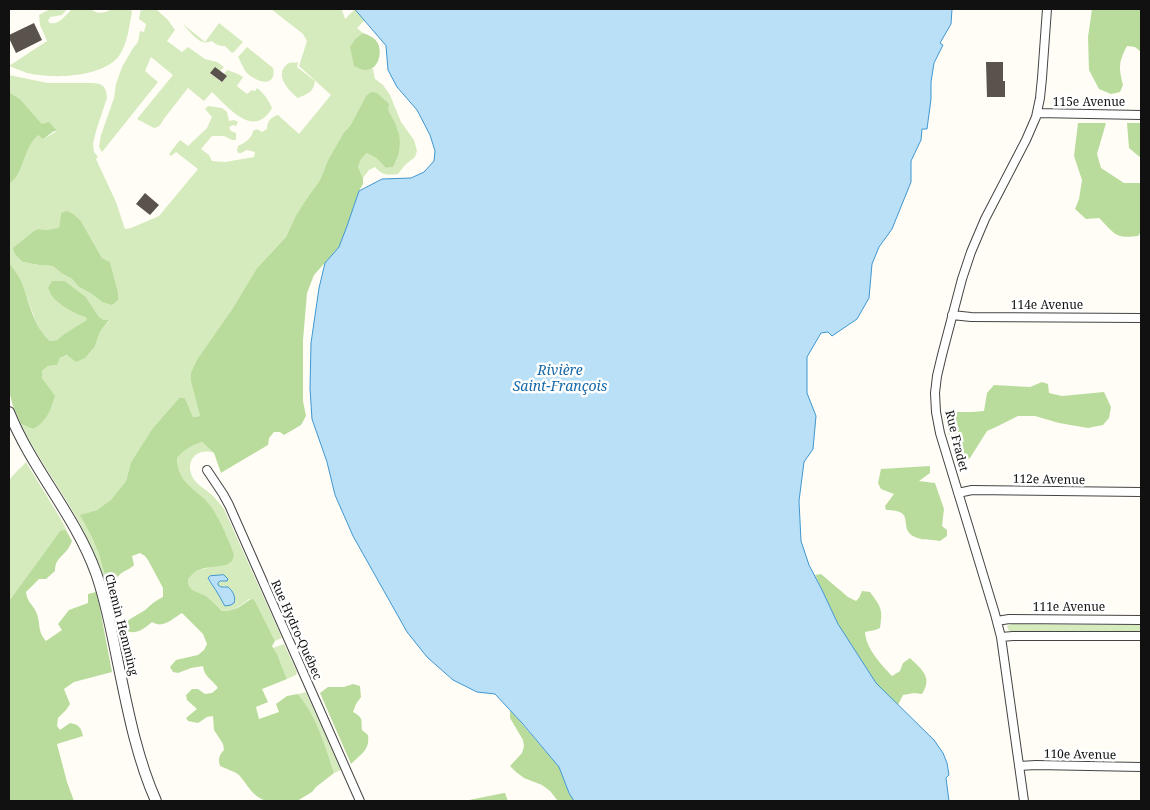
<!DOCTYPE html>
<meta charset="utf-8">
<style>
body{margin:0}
#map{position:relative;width:1150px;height:810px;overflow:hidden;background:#fffdf5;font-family:"Noto Serif",serif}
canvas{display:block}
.frame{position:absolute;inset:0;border:10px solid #111;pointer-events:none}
</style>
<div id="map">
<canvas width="1150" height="810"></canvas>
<div class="frame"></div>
</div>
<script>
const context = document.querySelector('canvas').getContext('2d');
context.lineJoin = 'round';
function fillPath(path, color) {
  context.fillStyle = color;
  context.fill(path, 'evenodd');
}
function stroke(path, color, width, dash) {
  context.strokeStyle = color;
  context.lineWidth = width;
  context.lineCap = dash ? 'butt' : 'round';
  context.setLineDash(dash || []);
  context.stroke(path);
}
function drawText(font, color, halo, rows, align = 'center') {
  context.font = font + ' "Noto Serif",serif';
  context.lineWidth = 5;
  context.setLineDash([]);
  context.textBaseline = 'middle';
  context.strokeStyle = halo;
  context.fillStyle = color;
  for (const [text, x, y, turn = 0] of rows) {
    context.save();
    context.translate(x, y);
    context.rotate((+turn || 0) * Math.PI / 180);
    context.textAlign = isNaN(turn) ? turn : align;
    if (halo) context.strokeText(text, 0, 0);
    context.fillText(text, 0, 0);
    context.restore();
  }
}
fillPath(new Path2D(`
 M 50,9 L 67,9 L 62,15 L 50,17 L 48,21 L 50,23 C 59,25 65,16 71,10 L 69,9 L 90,9 L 98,13 L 106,12 L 112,9 L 131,9 L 132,12 C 129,26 128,43 119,56 C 101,78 53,79 27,73 C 21,71 15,68 9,66 L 47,41 L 40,25 L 39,15 Z
 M 141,9 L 156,9 L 168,20 L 175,30 L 167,41 L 182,52 L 188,47 L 205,59 L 217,62 L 224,67 L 220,71 L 210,73 L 221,82 L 226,76 L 224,74 L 227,70 L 238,74 L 243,77 L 237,86 L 247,94 L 252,90 L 255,91 L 257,88 C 264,93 269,101 272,108 C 254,140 228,107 212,92 L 204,101 L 188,88 L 163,120 C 161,125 159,127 154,128 L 137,119 L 173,75 L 151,57 L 145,71 L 158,82 L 102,152 L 99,147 L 101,135 L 114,98 L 116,84 L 122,67 L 133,48 L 138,42 L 140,31 L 144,32 L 146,24 L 139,19 Z
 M 271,9 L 340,9 L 342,10 L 345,19 L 355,9 L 365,20 L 357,28 L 363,33 L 356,38 L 365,70 L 373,69 L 375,79 L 383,85 L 390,95 L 401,122 L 414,140 L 417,151 L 415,157 L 405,165 L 398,174 C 387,175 383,176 375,167 L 369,170 L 363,178 L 358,167 L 361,159 L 367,153 L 376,158 L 386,168 L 393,167 L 397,160 L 398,130 L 387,110 L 366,96 L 350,126 L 344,132 L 328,160 L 320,180 L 305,201 L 295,217 L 286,237 L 257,268 L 231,311 L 195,395 L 200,416 L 193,417 L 185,398 L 179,398 L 152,429 L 131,462 L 126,481 L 111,501 L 97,510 L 81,515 C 87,527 93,539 98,552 C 102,563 102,572 110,582 L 106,582 C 98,562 90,542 79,522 C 61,489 38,459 21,424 L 33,429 L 54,396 L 42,378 L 42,371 L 48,366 L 57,365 L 60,358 L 95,346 L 100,332 L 109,321 L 104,320 L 99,317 L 86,297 L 65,281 L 53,281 L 52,296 C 62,304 74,314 86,317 L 88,320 L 64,334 L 57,340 L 50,341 L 43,335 L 36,322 L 22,284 L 9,262 L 9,185 L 18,174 L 27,150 L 34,138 L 38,134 L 43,139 L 57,131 L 42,124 L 20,99 L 9,92 L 9,75 L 48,83 L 93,83 L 100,84 L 104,87 L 106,91 L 107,98 L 96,131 L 93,144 L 94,152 L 98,157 L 96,159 L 116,202 L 125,229 L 131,228 L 159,216 L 198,169 L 176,152 L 171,156 L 169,154 L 180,140 L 188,146 L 207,128 L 212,117 L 205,109 L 208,106 L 222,108 L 227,112 L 229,121 L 234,120 L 238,122 L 236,126 L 232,125 L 229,128 L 231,131 L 236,133 L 236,140 L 232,140 L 224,136 L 212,136 L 201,149 L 209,155 L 212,161 L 225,162 L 254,157 L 255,152 L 247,150 L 241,153 L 238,153 L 237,150 L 238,146 C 245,143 252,138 253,131 L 257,129 L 262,132 L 267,129 C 267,121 271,117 278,115 L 299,134 L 331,95 L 299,66 L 307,41 L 303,34 ZM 61,213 L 81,221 L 102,258 L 110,262 L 118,292 L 102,302 L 92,294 L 79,287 L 72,279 L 61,273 L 53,266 L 39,265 L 23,262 L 39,229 L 45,230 L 59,229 Z
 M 219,23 L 243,42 L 234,52 L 232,53 L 225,46 C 219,46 216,45 212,41 C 209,42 206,43 203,42 C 196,40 188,30 183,24 L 205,42 Z
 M 247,47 L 273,68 C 277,89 255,82 246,72 C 243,68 241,62 238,57 Z
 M 298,62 L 297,67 L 315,81 C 314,92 307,94 298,98 C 290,92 278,79 283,69 C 284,67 287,64 289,63 C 292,62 295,63 298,62 Z
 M 202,442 L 214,453 C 197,447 184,461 193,478 C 197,485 205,489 211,494 C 216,499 220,504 224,509 L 282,638 L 275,641 L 256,603 L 249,599 C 241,606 233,611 222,611 C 217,606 212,601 206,597 C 198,590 188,594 188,579 L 196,571 L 215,566 L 234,554 C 228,538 221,522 211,508 C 198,488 178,486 177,458 C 184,450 192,445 202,442 ZM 223,575 L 224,580 L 218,583 L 218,585 L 221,587 L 225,586 L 223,604 L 220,596 L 209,581 L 208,578 L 210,576 Z
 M 26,462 L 62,521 L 72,541 L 65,531 L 60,531 L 9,601 L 9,481 C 12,475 21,468 26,462 Z
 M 1012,624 L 1141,625 L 1141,632 L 1009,631 L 1007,626 Z
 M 284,644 L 297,672 L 296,675 L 287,679 L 277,654 L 273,648 Z
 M 306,692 L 341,770 L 334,773 C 325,745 317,717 298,694 Z`), '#d5ebbd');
fillPath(new Path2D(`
 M 1092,9 L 1141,9 L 1141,52 L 1135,47 L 1127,46 C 1118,63 1119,68 1123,85 L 1120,92 L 1111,94 L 1099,89 L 1089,70 L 1088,37 Z
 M 363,33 C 368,35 374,37 377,42 C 383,51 379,70 366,70 C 362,70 358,68 354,66 L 350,47 L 356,38 Z
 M 9,92 L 20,99 L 42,124 L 49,122 L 57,131 L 54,131 L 43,139 L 38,135 C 27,145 25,159 19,172 C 17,177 12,181 9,185 Z
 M 371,92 L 377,93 L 389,104 L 388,110 C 391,116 395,122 397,128 C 402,140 400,156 393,167 L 386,168 L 376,158 L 367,153 L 361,159 L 358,167 L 363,178 L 363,184 L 359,191 L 347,226 L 339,247 L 314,275 L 307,293 L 303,340 L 303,401 L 306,416 L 301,425 L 284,435 L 280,432 L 274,432 L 269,438 L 268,445 L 224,471 L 221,473 L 214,453 L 202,442 C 192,445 184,450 177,458 C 178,486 198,488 212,508 C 221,522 228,538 234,554 L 232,561 L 226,565 L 205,568 L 196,571 L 188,579 C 188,593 197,590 207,597 C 212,601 217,606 222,611 C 228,611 237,609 242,605 C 247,602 248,600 253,599 L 256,603 L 275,641 L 272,646 L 277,654 L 287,679 L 262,689 L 268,702 L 256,707 L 259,719 L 279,712 L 276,704 L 287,696 L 298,694 C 317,717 325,745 334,773 L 316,787 L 312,792 L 297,801 L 266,801 C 253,797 247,784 239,775 C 234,771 226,769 220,766 C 218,759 219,755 224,750 L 223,744 L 214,730 L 213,716 L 207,717 L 198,723 L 188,721 L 186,718 L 197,709 L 187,700 L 186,695 L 192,689 L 198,689 L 205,694 L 212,693 L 218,688 C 212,679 204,677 203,666 L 191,668 L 178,673 L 173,672 L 170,667 L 176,660 L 198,655 L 204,650 L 207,644 L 203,634 L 182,613 C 172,619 163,629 152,622 C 143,630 133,637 123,628 C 127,619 134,617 142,612 C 146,610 149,606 152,604 C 155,601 159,599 163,597 L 163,588 L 148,560 L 145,556 L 140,553 L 132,556 L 134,565 C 131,568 127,570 123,572 C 118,575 116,580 110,582 C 102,572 102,563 98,552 C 93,539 87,527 80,515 L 97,510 L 111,500 L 126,481 L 131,462 L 152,429 L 179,398 L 185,398 L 193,417 L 200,416 L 191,381 L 191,373 L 197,360 L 231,311 L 257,268 L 286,237 L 295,217 L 305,201 L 320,180 L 328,160 L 344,132 L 350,126 L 366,96 Z
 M 1078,123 L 1106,123 L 1097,154 L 1101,168 L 1124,183 L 1141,183 L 1141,232 L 1138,236 C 1115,239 1115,234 1099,218 L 1086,219 L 1075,209 L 1079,199 L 1082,180 L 1074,156 Z
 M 1127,123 L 1141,123 L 1141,158 L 1129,148 Z
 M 67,211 L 73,214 L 81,221 L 102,258 L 110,262 L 118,292 L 118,300 L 112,305 L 102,302 L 92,294 L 79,287 L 72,279 L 61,273 L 53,266 L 39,265 L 23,262 L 15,254 L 13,248 L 34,231 L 39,229 L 46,230 L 59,228 L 61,213 Z
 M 9,262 C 14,270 20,277 23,286 C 30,305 34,327 50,341 L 57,340 L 64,334 L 87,320 L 86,317 C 76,315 58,304 52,296 C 50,293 50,291 48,288 L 52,281 L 65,281 L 86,297 L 99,317 L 104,320 L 109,320 L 100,332 L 95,346 L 85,358 L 76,362 L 67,355 L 60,358 L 57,365 L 48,366 L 42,371 L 42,378 L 55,396 C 50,411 47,421 33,429 L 21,424 L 13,406 L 9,391 Z
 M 1042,382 L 1048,384 L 1049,393 L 1062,396 L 1104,392 L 1111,407 L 1109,418 L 1103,425 L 1088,428 L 1059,423 L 1035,416 L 1018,416 L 998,426 L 987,431 L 970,458 L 958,468 L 944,417 L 953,412 L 972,412 L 984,411 L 987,393 L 994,385 L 1030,387 Z
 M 930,466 L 930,473 L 919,481 L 935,483 L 944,509 L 942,526 L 947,530 L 947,536 L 940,541 C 931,539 921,541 913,536 C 898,527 917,510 886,510 L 885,506 L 894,494 L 881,489 L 878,483 L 881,469 Z
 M 65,530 L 72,541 C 71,543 70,546 68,549 C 61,558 55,559 55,571 L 46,579 L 39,579 L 26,592 C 27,603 34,605 37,614 C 41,626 37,630 46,641 L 62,630 L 58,624 L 69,610 L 88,603 L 88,594 L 96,592 L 100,609 L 112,672 L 74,682 L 64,689 L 70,704 L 66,710 L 58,718 L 57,726 L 60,730 L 70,723 C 79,725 81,727 83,736 L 57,744 L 67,782 L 74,801 L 9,801 L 9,601 L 60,531 Z
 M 821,574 L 848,597 L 856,601 L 859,598 L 862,591 L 870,592 C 881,607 883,609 880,628 L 875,630 L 865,632 C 866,649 881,664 892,676 L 900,671 L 903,663 L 910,658 C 922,670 933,677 922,694 L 914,693 L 903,695 L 898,705 L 876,683 L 838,624 L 815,575 Z
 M 353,684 L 360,686 L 361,697 L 356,704 L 353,712 C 364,718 361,720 362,730 L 368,735 C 370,750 361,754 351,764 L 320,693 L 328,687 L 344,687 Z
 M 510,710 L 559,767 L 569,793 L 574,801 L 558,801 L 550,791 L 542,785 L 524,778 L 516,772 L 510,766 L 522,753 L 524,746 L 523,740 L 510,718 Z
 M 504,793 L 505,793 L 508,801 L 464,801 Z`), '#b9dc9c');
const water = new Path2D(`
 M 355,9 L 952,9 L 951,24 L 940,43 L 943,45 L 934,63 L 931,82 L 931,99 L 927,129 L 922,129 L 921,140 L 911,161 L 911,182 L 892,229 L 879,247 L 872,264 L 869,298 L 857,319 L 832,336 L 828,332 L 821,333 L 807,357 L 807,393 L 816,416 L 813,449 L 804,462 L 799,501 L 801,541 L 809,565 L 822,590 L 838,624 L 876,683 L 934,740 L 943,753 L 947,763 L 949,775 L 946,778 L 949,801 L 574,801 L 569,793 L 559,767 L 522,723 L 495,694 L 477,692 L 453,680 L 427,657 L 407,632 L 353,536 L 335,495 L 327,462 L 312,419 L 310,389 L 311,343 L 319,288 L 325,263 L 339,247 L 347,226 L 359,191 L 382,179 L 411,178 L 424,172 L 434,161 L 435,151 L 430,135 L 417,110 L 397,87 L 388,70 L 386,46 Z
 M 224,575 L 228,579 L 227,581 L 220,581 L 218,583 L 218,585 L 221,587 L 228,587 C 233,591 236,597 234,603 L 231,605 L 225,606 C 222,602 221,598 218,594 C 215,588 211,584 208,578 L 210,576 Z`);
fillPath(water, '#b9e0f7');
stroke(water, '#3f96cf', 1);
fillPath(new Path2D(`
 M 34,23 L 42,40 L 16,53 L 9,38 L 9,35 Z
 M 986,62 L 1003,62 L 1003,81 L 1005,81 L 1005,97 L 987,97 Z
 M 215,67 L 227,76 L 222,82 L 210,73 Z
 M 145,193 L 159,205 L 150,215 L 136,204 Z`), '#5a524d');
const minor = new Path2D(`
 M 1037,113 L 1141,115
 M 952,315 L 971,317 L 1141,318
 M 207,470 L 223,494 L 229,505 L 360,801
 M 958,493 L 972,490 L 1141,492
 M 997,621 L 1009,619 L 1141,620
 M 1001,637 L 1013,636 L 1141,636
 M 1019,766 L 1036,765 L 1141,767
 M 1024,801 L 1001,637 L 995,614 L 940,433 L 936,412 L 935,393 L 937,376 L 942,355 L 962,279 L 971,252 L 985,219 L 1026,140 L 1036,117 L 1040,98 L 1042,78 L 1047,9`);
const tertiary = new Path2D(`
 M 9,412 C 32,469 75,515 96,573 C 106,601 111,629 117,658 C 127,706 136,756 156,801`);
stroke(minor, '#444', 10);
stroke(tertiary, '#444', 12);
stroke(minor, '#fff', 8);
stroke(tertiary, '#fff', 10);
drawText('12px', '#111', '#fff', [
 ["115e Avenue",1089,103],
 ["114e Avenue",1047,306],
 ["Rue Fradet",956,441,76],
 ["112e Avenue",1049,480,1],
 ["111e Avenue",1069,608],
 ["Chemin Hemming",121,625,76],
 ["Rue Hydro-Québec",296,630,66],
 ["110e Avenue",1080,755,1]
]);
drawText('italic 14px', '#1768a6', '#fff', [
 ["Rivière",560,371],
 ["Saint-François",560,387]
]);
</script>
